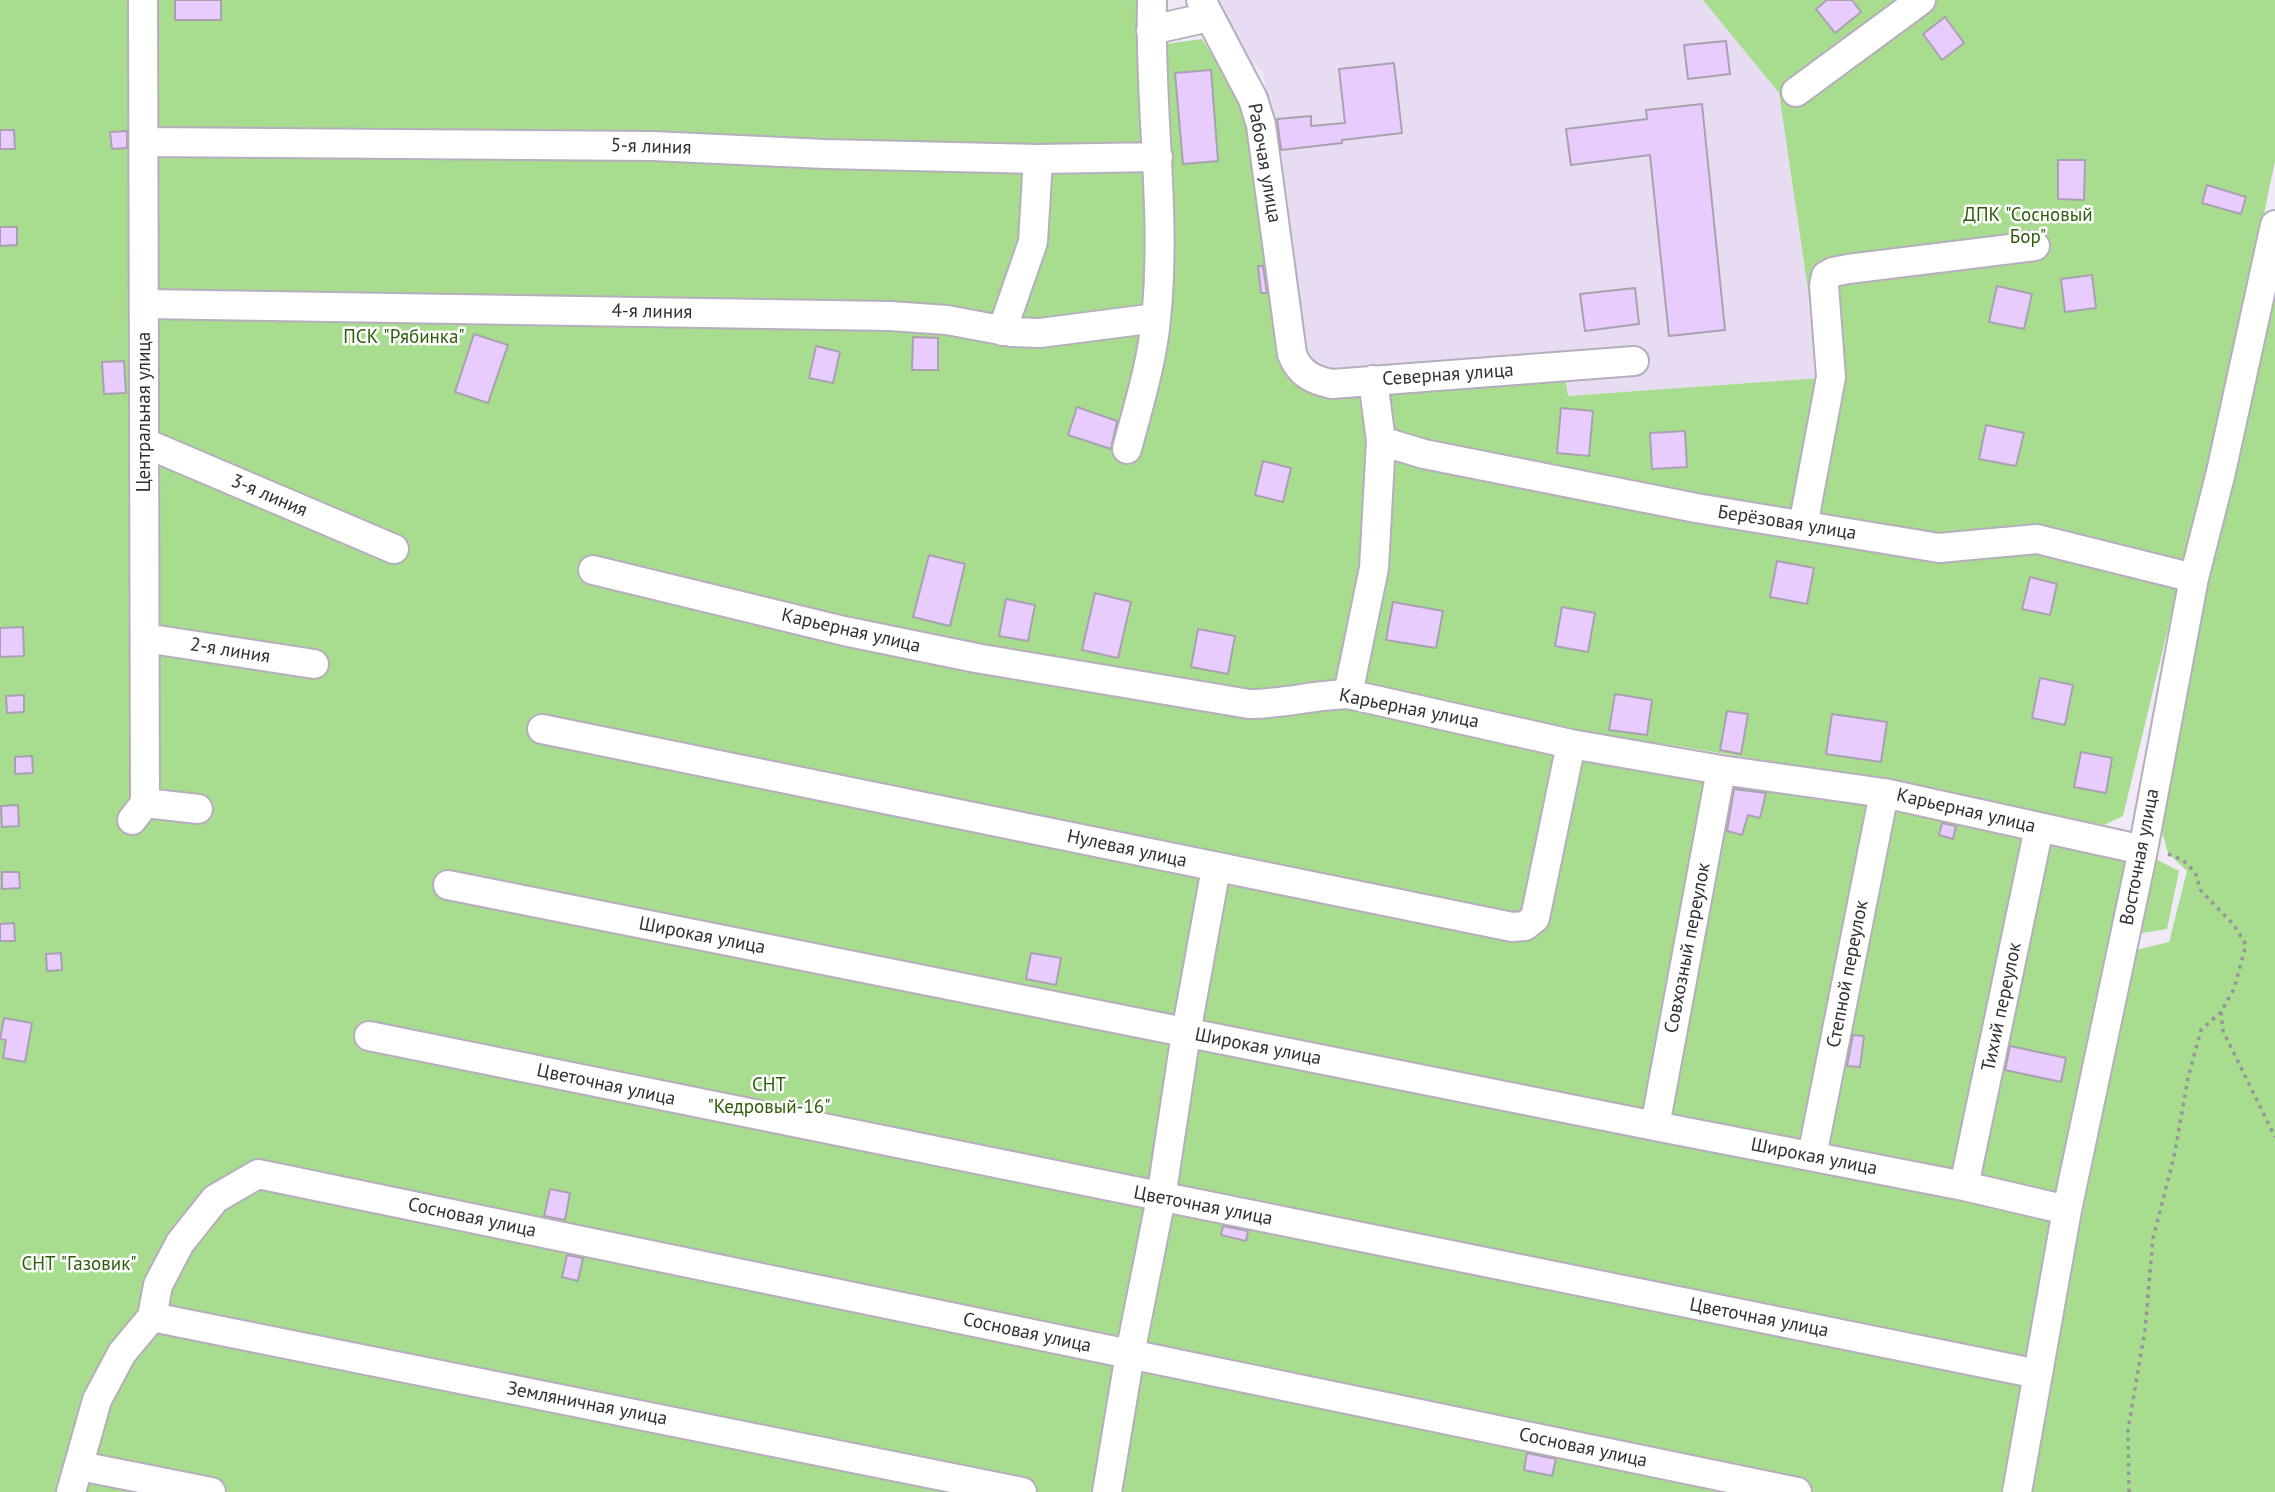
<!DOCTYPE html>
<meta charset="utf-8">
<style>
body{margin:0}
canvas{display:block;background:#f1e9f7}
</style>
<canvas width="2275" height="1492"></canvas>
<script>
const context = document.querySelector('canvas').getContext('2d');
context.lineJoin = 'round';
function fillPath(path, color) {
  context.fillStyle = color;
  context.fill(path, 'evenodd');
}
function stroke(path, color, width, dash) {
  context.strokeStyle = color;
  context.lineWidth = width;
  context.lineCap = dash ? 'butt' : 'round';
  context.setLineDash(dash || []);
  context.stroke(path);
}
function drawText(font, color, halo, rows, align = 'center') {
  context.font = font + ' "PT Sans",sans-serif';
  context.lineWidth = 5;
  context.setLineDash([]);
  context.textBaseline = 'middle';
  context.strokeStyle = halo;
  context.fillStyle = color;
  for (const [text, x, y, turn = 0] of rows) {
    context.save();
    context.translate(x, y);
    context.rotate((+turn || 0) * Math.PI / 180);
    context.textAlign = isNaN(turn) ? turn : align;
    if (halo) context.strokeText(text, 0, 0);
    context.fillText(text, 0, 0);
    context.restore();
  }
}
fillPath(new Path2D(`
 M 1217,0 L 1703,0 L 1779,93 L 1821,379 L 1567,396 L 1561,352 L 1385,371 L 1334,374 L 1300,350 L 1263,72 L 1238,52 Z`), '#e7dcf1');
fillPath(new Path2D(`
 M 0,0 L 1141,0 L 1165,164 L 1158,45 L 1202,39 L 1244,106 L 1300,350 L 1335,374 L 1385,371 L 1561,352 L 1568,396 L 1821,378 L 1779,93 L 1703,0 L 2275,0 L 2275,161 L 2240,328 L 2123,816 L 2104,825 L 1905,784 L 1678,746 L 1610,738 L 1561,728 L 1854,795 L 2150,856 L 2179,871 L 2167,929 L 2137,934 L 2023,1492 L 0,1492 Z
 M 2275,280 L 2275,1492 L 2030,1492 L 2091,1168 L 2136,950 L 2169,942 L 2187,871 L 2168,853 L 2159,821 L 2197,605 Z`), '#a8dc8f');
const building = new Path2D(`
 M 175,0 L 221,0 L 221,20 L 175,20 Z
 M 1827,0 L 1852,0 L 1861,12 L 1835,33 L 1816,9 Z
 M 1945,17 L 1964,43 L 1942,60 L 1923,34 Z
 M 1726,41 L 1730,74 L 1688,79 L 1684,45 Z
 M 1394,63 L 1402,133 L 1342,140 L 1342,143 L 1281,150 L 1277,119 L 1311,116 L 1311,126 L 1345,123 L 1339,69 Z
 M 1211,70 L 1218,161 L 1183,164 L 1175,73 Z
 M 1702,104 L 1725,330 L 1669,336 L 1650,155 L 1571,165 L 1566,129 L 1647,119 L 1646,110 Z
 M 0,130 L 14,130 L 15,149 L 0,149 Z
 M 127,131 L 127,148 L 112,149 L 110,132 Z
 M 2058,160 L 2085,160 L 2084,200 L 2058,199 Z
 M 2207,185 L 2246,197 L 2241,214 L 2202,203 Z
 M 0,227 L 17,227 L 17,245 L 0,246 Z
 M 1258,266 L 1263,266 L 1267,293 L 1261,293 Z
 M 2092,275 L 2096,308 L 2065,312 L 2061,279 Z
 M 1997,286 L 2032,294 L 2024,329 L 1989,322 Z
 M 1635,288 L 1639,324 L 1585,331 L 1580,294 Z
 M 474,334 L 508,345 L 488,403 L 455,392 Z
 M 913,337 L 938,338 L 938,370 L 912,370 Z
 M 816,346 L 840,352 L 833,383 L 809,378 Z
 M 124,361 L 126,393 L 104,394 L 102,362 Z
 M 1077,407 L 1117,421 L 1111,449 L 1068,435 Z
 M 1561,408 L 1593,411 L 1589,456 L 1557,453 Z
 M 1986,425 L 2024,433 L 2016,466 L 1979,459 Z
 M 1685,431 L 1687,467 L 1652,469 L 1650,433 Z
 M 1263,461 L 1291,468 L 1283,502 L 1255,495 Z
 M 929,555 L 965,564 L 950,626 L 913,617 Z
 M 1777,561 L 1814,568 L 1807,604 L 1770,597 Z
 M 2030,577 L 2057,584 L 2050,615 L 2022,609 Z
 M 1095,593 L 1131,602 L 1118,658 L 1082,650 Z
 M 1006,599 L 1035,605 L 1028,641 L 999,636 Z
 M 1393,602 L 1443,611 L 1436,648 L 1386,640 Z
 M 1562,607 L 1595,613 L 1588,652 L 1555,646 Z
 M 23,627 L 24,656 L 0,657 L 0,628 Z
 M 1198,629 L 1235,636 L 1228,674 L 1191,667 Z
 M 2040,678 L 2073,685 L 2065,725 L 2032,718 Z
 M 1615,694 L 1652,700 L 1647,735 L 1609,730 Z
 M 24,695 L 24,712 L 7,713 L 6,696 Z
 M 1727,711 L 1748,714 L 1741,754 L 1720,750 Z
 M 1832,714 L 1887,722 L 1881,762 L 1826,754 Z
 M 2081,752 L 2112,758 L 2106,793 L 2074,787 Z
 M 32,756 L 33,773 L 15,774 L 15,757 Z
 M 1734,789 L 1766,793 L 1760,818 L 1748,815 L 1742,835 L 1727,831 Z
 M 18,805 L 19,826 L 2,827 L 1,806 Z
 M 1942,823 L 1956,826 L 1953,839 L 1939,835 Z
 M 2,872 L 19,872 L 20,888 L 2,889 Z
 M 14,923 L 15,941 L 0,941 L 0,924 Z
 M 61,953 L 62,970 L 47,971 L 46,954 Z
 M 1031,953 L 1061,958 L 1056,985 L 1026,979 Z
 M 4,1018 L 32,1023 L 25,1062 L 3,1058 L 6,1040 L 0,1039 Z
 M 1853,1035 L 1864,1036 L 1860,1067 L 1847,1066 Z
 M 2010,1046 L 2066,1058 L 2061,1082 L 2005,1070 Z
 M 550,1189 L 570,1193 L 565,1220 L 544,1216 Z
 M 1223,1226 L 1248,1231 L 1246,1241 L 1221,1235 Z
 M 567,1255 L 583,1258 L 578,1281 L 562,1277 Z
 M 1527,1453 L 1556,1459 L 1552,1476 L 1524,1470 Z`);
fillPath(building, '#e7ccfd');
stroke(building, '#a9a1af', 2);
const minor = new Path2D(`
 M 1201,0 L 1253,99 L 1261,125 L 1292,354 C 1299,373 1312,380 1332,384 L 1634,361
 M 1151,30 L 1209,17
 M 1796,92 L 1921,0
 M 144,142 L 653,146 L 825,154 L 1038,159 L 1158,157
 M 145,304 L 890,316 L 947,320 L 1011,332 L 1040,333 L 1156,318
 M 1002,331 L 1033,242 L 1038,159
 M 1381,441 L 1424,454 L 1696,508 L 1939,548 L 2037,539 L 2194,578
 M 145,443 L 394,549
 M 1127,449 C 1138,407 1152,363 1156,319 C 1167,213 1149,107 1152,0
 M 1803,526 L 1831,377 L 1824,286 L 1826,276 L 1833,272 L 1848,269 L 2035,246
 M 593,570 L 844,631 L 976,658 L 1249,704 C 1282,704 1314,695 1348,694 L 1571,744 L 1721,770 L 1884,793 L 2143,850
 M 145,638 L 314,664
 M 1348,694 L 1374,568 L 1381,441 L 1373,380
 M 542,729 L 1512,927 L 1525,926 L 1535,918 L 1571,744
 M 145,803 L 198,809
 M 132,820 L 145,803 L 143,0
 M 448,885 L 1655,1126 L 1964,1186 L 2067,1210
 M 369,1036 L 2038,1374
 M 1655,1126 L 1721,770
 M 1812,1156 L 1884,793
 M 1964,1186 L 2039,828
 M 152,1317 L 1022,1492
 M 80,1466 L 211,1492
 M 71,1492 L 97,1400 L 122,1353 L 152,1317 L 158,1285 L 180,1243 L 215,1199 L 258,1174 L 1797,1492
 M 1107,1492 L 1130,1354 L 1161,1198 L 1186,1033 L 1216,868
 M 2017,1492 L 2067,1210 L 2143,850 L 2194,578 L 2221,472 L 2275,225`);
stroke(minor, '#b6aebc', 32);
stroke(new Path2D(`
 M 2221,1012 L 2223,1031 L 2275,1137
 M 2129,1492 L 2128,1430 L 2145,1330 L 2153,1238 L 2174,1157 L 2188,1078 L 2201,1030 L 2221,1012 L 2234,989 L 2246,945 L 2234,925 L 2201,891 L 2195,872 L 2183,860 L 2165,853`), '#99939e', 3.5, [3.5, 5]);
stroke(minor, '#fff', 28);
drawText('19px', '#312e34', '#fff', [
 ["5-я линия",651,147,2],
 ["Рабочая улица",1264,163,80],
 ["4-я линия",652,312,1],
 ["Северная улица",1448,375,-4],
 ["Центральная улица",145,412,-90],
 ["3-я линия",269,496,23],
 ["Берёзовая улица",1787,523,9],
 ["Карьерная улица",851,631,13],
 ["2-я линия",230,651,9],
 ["Карьерная улица",1409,709,11],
 ["Карьерная улица",1966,811,13],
 ["Нулевая улица",1127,849,12],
 ["Восточная улица",2140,857,-79],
 ["Широкая улица",702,936,11],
 ["Совхозный переулок",1688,948,-79],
 ["Степной переулок",1848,974,-79],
 ["Тихий переулок",2002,1007,-78],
 ["Широкая улица",1258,1047,11],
 ["Цветочная улица",606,1085,12],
 ["Широкая улица",1814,1157,11],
 ["Цветочная улица",1203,1206,11],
 ["Сосновая улица",472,1218,12],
 ["Цветочная улица",1759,1318,11],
 ["Сосновая улица",1027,1333,12],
 ["Земляничная улица",587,1404,11],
 ["Сосновая улица",1583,1448,12]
]);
drawText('19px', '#2d5d09', '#fff', [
 ["ДПК \"Сосновый",2028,216],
 ["Бор\"",2028,238],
 ["ПСК \"Рябинка\"",404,338],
 ["СНТ",769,1086],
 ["\"Кедровый-16\"",769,1108],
 ["СНТ \"Газовик\"",79,1265]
]);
</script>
